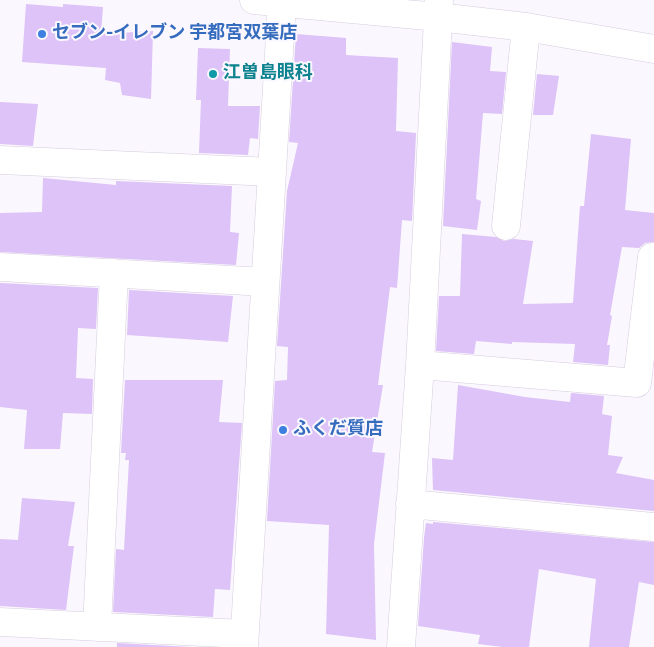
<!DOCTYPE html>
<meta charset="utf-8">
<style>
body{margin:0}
canvas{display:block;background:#fbf7ff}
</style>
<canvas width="654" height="647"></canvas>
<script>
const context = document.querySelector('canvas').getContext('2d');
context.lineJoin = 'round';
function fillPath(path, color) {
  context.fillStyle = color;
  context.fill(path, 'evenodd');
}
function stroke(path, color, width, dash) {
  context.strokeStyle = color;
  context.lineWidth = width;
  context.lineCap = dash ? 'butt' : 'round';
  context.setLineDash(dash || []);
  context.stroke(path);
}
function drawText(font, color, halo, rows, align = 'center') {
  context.font = font + ' "Titillium Web","Noto Sans JP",sans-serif';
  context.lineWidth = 4;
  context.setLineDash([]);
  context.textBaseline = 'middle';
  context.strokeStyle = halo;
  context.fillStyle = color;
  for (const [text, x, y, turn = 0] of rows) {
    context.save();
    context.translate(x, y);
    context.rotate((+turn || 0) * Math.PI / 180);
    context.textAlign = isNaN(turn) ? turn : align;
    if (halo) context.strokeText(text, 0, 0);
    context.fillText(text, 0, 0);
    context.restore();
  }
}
fillPath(new Path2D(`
 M 26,4 L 63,7 L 63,4 L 103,7 L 101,34 L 153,31 L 151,99 L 122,95 L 120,83 L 105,80 L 106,68 L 22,62 Z
 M 296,34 L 346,38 L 346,55 L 398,58 L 396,131 L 416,133 L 412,221 L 402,220 L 397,288 L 390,287 L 378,385 L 383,385 L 372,452 L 385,453 L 374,544 L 376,640 L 326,634 L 329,525 L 267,521 L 275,381 L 287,380 L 288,347 L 277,346 L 287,191 L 298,143 L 289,142 Z
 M 452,42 L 492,47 L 490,71 L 506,72 L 502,114 L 483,113 L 476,199 L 481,201 L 477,230 L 443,226 Z
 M 198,48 L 230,49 L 228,106 L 260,106 L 258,139 L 250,138 L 248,155 L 199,153 L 201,100 L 196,100 Z
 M 537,74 L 559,76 L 553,115 L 533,115 Z
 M 0,102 L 38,104 L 33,146 L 0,144 Z
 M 591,134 L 631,139 L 625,210 L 654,213 L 654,242 L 645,243 L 639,248 L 622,247 L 610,315 L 612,316 L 607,345 L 610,345 L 608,365 L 573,362 L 575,344 L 512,342 L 512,344 L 476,341 L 474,354 L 436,351 L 439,296 L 460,296 L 462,234 L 496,237 L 504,241 L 514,239 L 533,241 L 523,304 L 573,303 L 580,206 L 584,206 Z
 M 43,178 L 116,185 L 116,181 L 232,186 L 230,232 L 239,233 L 236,265 L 0,252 L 0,213 L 42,212 Z
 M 0,283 L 98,288 L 96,329 L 78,328 L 76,378 L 93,379 L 92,414 L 63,413 L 60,449 L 24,449 L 27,410 L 0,407 Z
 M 129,290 L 233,296 L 228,342 L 127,335 Z
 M 125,380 L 223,380 L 219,422 L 242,423 L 230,590 L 215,589 L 213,617 L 113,612 L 116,549 L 124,550 L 129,460 L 125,460 L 126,453 L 121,453 Z
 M 458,385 L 525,397 L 570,402 L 571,393 L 604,396 L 602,414 L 612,416 L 608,455 L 623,457 L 616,473 L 654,480 L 654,511 L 433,490 L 432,458 L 453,460 Z
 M 22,498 L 75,502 L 68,546 L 74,546 L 66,610 L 0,606 L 0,539 L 18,540 Z
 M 433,522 L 654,542 L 654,585 L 639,582 L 629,647 L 589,647 L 596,579 L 539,569 L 529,647 L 503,647 L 478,644 L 480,635 L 418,626 L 424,538 L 426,523 L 433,524 Z
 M 117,643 L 190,647 L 117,647 Z`), '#ddc3f7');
const minor = new Path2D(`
 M 254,0 L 438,17 L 526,27 L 654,49
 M 0,160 L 272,172
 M 506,226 L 526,27
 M 0,267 L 265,282
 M 420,365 L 637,383 L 652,257
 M 410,504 L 654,527
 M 0,622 L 244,634
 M 97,627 L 114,273
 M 244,647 L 282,2
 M 401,647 L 420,365 L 439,0`);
stroke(minor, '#d5ccde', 29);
stroke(minor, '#fff', 28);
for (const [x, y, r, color] of [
 [42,34,5,"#3f7fe0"],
 [213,74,5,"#0f9aa8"],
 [283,430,5,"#3f7fe0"]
]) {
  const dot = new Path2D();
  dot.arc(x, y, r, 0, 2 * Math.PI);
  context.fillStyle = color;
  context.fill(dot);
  stroke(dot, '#fbf7ff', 2);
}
drawText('bold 18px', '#366cbe', '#fbf7ff', [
 ["セブン-イレブン 宇都宮双葉店",52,34],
 ["ふくだ質店",293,430]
], 'left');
drawText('bold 18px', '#0d838f', '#fbf7ff', [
 ["江曽島眼科",223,74]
], 'left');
</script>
